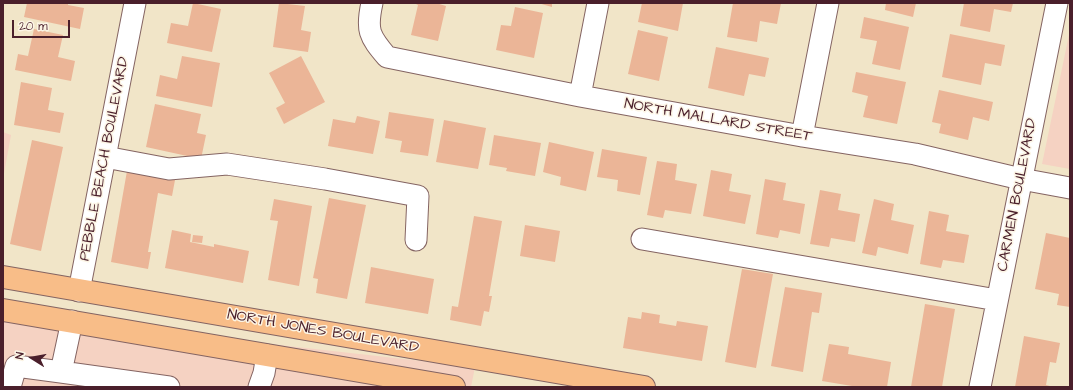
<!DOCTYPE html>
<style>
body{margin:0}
#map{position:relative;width:1073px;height:390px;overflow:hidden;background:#f1e5c8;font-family:"Architects Daughter",sans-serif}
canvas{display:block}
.frame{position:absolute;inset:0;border:4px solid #4a1f2b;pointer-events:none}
.north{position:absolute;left:12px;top:338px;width:40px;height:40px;-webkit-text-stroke:3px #fcf5e5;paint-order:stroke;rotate:281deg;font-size:11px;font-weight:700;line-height:16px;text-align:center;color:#4a1f2b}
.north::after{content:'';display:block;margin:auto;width:14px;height:18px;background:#4a1f2b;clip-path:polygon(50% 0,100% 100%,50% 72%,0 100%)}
.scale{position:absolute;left:12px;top:20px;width:58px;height:18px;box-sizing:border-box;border:2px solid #4a1f2b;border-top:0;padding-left:5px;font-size:12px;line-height:14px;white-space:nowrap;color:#4a1f2b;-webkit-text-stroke:3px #fcf5e5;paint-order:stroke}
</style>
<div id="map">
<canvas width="1073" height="390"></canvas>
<div class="frame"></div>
<div class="north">N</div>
<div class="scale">20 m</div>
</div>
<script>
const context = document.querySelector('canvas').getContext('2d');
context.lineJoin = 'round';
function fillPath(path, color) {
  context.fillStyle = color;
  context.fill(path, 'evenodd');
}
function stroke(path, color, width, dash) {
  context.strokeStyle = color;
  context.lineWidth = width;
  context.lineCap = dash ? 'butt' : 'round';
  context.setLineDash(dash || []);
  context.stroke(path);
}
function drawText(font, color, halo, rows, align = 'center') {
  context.font = font + ' "Architects Daughter",sans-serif';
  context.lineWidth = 3;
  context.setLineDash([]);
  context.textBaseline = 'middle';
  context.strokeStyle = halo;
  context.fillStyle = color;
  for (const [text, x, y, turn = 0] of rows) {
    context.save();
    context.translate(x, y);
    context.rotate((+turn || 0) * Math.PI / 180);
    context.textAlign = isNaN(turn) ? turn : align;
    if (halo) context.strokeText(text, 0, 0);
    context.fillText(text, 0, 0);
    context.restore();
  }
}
fillPath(new Path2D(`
 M 1070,30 L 1070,169 L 1042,164 Z
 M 3,132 L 11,135 L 3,179 Z
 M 3,314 L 475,367 L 471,387 L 3,387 Z`), '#f5d2c2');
fillPath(new Path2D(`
 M 27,3 L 68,3 L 68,5 L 84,8 L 80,29 L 24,17 Z
 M 193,3 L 221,9 L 212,52 L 167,43 L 171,23 L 188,26 Z
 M 279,3 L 305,6 L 301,30 L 311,32 L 308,52 L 273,47 Z
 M 414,3 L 436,3 L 446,6 L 438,41 L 411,35 L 418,5 Z
 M 538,3 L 552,3 L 552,7 Z
 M 642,3 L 683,3 L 678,31 L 638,22 Z
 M 733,3 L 781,3 L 777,24 L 760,21 L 757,42 L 727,37 Z
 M 886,3 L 916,3 L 913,17 L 885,10 Z
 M 964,3 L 1013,3 L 1011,12 L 994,9 L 990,32 L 960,26 Z
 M 515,7 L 543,13 L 534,58 L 496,50 L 501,25 L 511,26 Z
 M 864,17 L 909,27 L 900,70 L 872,64 L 877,41 L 860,38 Z
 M 34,29 L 63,35 L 58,57 L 75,61 L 71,81 L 15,70 L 18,54 L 28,56 Z
 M 638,30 L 668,37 L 659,81 L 628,74 Z
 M 950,34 L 1005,45 L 1001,66 L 985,63 L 981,85 L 942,77 Z
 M 716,47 L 769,58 L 765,77 L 749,74 L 744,96 L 708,88 Z
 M 182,56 L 220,63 L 212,107 L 156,96 L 160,75 L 177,79 Z
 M 301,56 L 325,102 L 284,124 L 276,108 L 285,103 L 269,73 Z
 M 856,72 L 906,82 L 897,124 L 863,117 L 868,96 L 852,92 Z
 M 21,82 L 52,88 L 48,110 L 64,113 L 60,133 L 14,125 Z
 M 939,90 L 993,102 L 989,121 L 973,117 L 968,140 L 939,133 L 941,124 L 932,122 Z
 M 155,104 L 201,114 L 197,133 L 206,135 L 201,159 L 146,147 Z
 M 389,112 L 434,119 L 428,156 L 400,152 L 402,141 L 385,138 Z
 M 357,116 L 380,121 L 373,154 L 328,146 L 333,119 L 355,123 Z
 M 444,120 L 486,128 L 478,169 L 436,162 Z
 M 494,135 L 541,143 L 535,176 L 506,171 L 507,168 L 489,165 Z
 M 32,140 L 63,147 L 41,251 L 10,244 Z
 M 549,142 L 594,152 L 586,191 L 560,185 L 561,177 L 543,172 Z
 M 602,149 L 647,157 L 640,195 L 617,191 L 618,180 L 597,177 Z
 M 657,161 L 677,164 L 675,180 L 697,184 L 691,214 L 665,210 L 663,218 L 647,215 Z
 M 711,170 L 732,174 L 729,191 L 751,195 L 745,224 L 703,216 Z
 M 127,171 L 175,180 L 172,196 L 158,193 L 148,252 L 151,252 L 148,269 L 111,262 Z
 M 765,179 L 786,183 L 783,200 L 805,204 L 800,234 L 780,230 L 778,238 L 756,234 Z
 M 820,190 L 841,194 L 838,210 L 860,214 L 855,242 L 831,238 L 829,247 L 810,244 Z
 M 329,198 L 366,205 L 347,299 L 316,293 L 318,279 L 313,278 Z
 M 274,199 L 312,206 L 299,286 L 268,280 L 278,221 L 270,220 Z
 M 874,199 L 894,204 L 891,220 L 914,225 L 908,254 L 878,247 L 876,256 L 862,253 Z
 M 929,211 L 949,215 L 946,231 L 969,235 L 964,263 L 943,260 L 941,268 L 920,264 Z
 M 474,216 L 502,221 L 489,296 L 492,296 L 489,312 L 484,311 L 481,326 L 450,320 L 452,306 L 458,307 Z
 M 525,225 L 560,231 L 555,262 L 520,256 Z
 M 172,230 L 191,234 L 190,242 L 214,247 L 214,244 L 249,251 L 243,283 L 165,268 Z
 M 1046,233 L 1070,238 L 1070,307 L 1057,305 L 1059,294 L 1035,289 Z
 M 193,235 L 203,236 L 202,243 L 192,242 Z
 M 371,267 L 434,279 L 428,314 L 365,303 Z
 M 742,269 L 773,274 L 756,368 L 725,362 Z
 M 785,287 L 822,293 L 819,313 L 812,312 L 803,372 L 771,366 Z
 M 925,304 L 955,309 L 942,387 L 911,387 Z
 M 642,312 L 660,315 L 659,323 L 676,326 L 677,321 L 708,326 L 702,361 L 623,348 L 628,317 L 641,319 Z
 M 1024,336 L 1060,343 L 1056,363 L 1050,362 L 1046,385 L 1054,387 L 1015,387 Z
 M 829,344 L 849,347 L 848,354 L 891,362 L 887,387 L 858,387 L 822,381 Z`), '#ebb597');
const minor = new Path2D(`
 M 372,3 C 366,30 369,36 387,57 L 580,96 L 802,136 L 915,154 L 1021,179 L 1070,188
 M 580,96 L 598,3
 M 802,136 L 828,3
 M 105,157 L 169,169 L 227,164 L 325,179 L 418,196 L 416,240
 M 642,239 L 997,300
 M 79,291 L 135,3
 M 61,372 L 169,387
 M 10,387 L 16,366 L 61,372 L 72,321
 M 259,387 L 264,373 L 267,355
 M 980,387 L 1057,3`);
const major = new Path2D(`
 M 3,277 L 644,387
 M 3,310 L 454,387`);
stroke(minor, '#846462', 23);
stroke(major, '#846462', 24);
stroke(minor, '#fff', 21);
stroke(major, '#f8bd88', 22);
drawText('15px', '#4a1f2b', '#fcf5e5', [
 ["NORTH MALLARD STREET",718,121,10],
 ["PEBBLE BEACH BOULEVARD",105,159,-79],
 ["CARMEN BOULEVARD",1018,195,-79],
 ["NORTH JONES BOULEVARD",323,332,10]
]);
</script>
